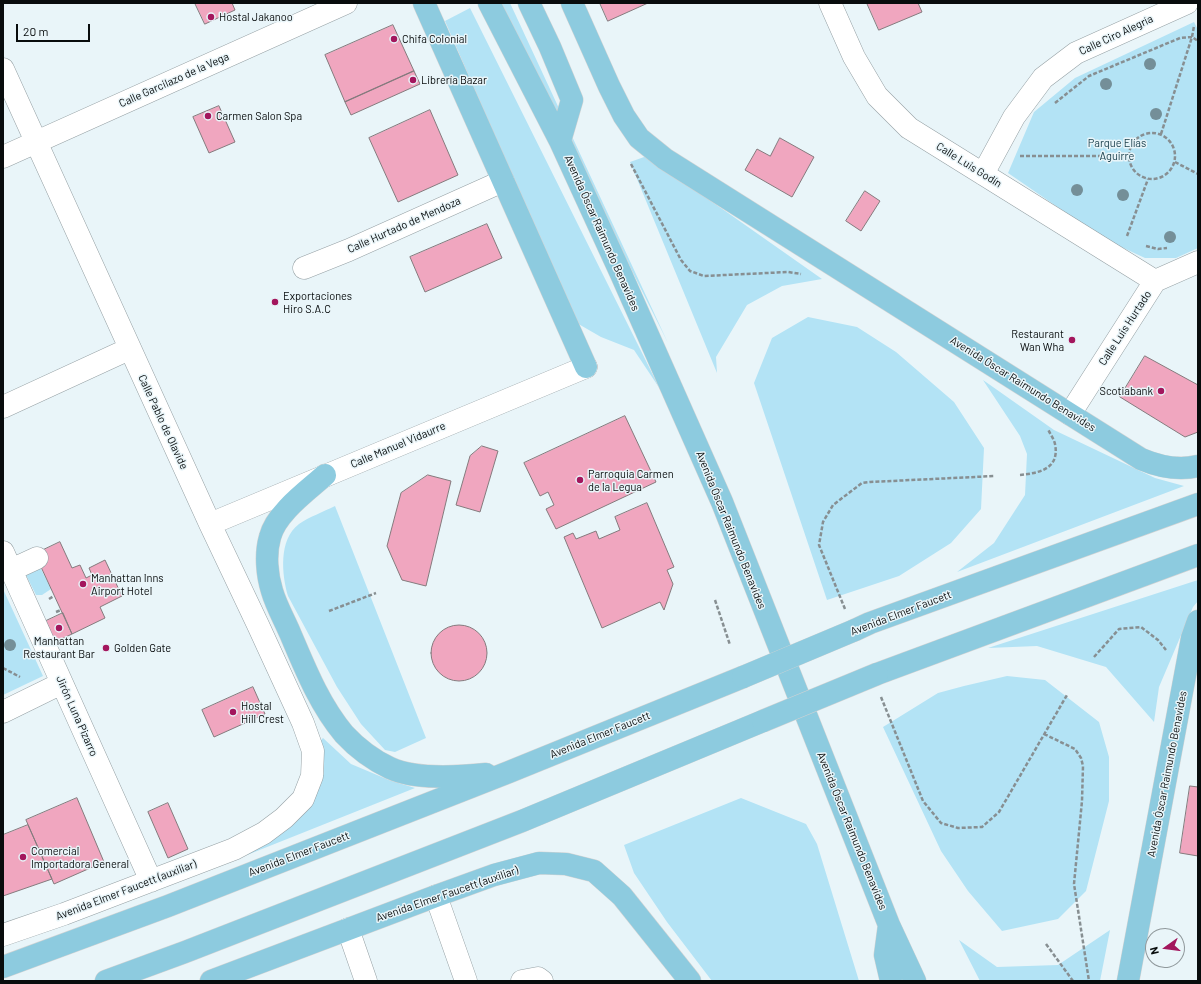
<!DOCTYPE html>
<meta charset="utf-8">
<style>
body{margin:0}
#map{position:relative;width:1201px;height:984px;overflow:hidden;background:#e9f5f9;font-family:Barlow,sans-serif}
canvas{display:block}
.frame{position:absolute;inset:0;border:4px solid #080c0d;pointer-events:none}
.north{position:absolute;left:1145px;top:928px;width:40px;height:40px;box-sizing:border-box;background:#e9f5f9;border:1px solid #8f989b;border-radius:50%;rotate:256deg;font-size:11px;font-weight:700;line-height:16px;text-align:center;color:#080c0d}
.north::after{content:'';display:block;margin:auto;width:14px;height:18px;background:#a3165d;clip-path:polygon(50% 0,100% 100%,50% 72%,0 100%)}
.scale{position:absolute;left:16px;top:24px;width:74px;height:18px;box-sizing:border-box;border:2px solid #080c0d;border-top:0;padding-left:5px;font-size:12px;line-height:14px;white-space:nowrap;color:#080c0d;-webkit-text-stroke:3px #e9f5f9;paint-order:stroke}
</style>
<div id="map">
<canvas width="1201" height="984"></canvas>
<div class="frame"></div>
<div class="north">N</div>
<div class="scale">20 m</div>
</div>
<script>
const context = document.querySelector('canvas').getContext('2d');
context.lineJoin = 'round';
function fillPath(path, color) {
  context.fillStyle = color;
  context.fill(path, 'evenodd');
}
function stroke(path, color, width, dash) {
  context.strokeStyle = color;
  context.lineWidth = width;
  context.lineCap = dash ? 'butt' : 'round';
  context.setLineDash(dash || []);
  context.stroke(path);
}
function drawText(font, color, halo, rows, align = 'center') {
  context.font = font + ' Barlow,sans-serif';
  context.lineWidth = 3;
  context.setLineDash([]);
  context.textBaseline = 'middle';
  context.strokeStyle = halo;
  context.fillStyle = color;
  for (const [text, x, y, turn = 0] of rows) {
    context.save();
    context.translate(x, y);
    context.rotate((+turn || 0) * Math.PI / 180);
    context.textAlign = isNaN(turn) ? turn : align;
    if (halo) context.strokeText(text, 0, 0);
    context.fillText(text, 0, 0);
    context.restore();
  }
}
fillPath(new Path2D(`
 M 498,3 L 510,3 L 668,343 Z
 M 470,8 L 660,389 L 634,350 L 601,337 L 575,322 L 445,21 Z
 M 1194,22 L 1198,30 L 1198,248 L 1176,258 L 1145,258 L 1104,239 L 1008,173 L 1034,112 L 1075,78 Z
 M 647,156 L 822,279 L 782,286 L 747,305 L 716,357 L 717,373 L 630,162 Z
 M 808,317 L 857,327 L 896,352 L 954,402 L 984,448 L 981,509 L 951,543 L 899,576 L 827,600 L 754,383 L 772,338 Z
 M 983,380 L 1054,430 L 1155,478 L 1184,486 L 957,572 L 994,543 L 1025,495 L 1027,454 L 1020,436 Z
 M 335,506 L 426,738 L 395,752 L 385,750 L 361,724 L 337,687 L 288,596 C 282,575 278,540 299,524 C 309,517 323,512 335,506 Z
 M 38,563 L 51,589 L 42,595 L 36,595 L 23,569 Z
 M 1198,580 L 1198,601 L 1193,607 L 1159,687 L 1154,722 L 1106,667 L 1037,646 L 988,648 Z
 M 3,589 L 43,676 L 3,695 Z
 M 1007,676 L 1045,680 L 1099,722 L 1109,757 L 1109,801 L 1086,891 L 1058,919 L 1002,931 L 968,891 L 941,851 L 883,727 L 938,693 L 964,686 Z
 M 323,738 L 351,764 L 389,780 L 415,788 L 247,855 L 244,846 L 298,810 L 324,774 L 320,741 Z
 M 741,798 L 806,824 L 817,844 L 859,981 L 712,981 L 667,922 L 634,873 L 624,845 Z
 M 1110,930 L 1100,981 L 980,981 L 959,940 L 997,967 L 1058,965 Z`), '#b3e3f5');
const building = new Path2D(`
 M 195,3 L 232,3 L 235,10 L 205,24 Z
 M 600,3 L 648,3 L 608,21 Z
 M 867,3 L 918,3 L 922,12 L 879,30 Z
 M 393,25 L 414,71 L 345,102 L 325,55 Z
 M 414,71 L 420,84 L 351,115 L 345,102 Z
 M 219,106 L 235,142 L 209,153 L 193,117 Z
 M 430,110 L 458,175 L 398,202 L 369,138 Z
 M 780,138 L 814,157 L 792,197 L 745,170 L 757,149 L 770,156 Z
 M 865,191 L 880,201 L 861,231 L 846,221 Z
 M 487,224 L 502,258 L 425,292 L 410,257 Z
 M 1145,356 L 1198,385 L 1198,432 L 1185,437 L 1120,397 Z
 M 625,416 L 656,482 L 556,529 L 546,509 L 554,505 L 548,492 L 540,496 L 524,463 Z
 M 482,446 L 498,451 L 480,512 L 456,505 L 470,456 Z
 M 428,475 L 451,481 L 426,586 L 402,580 L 387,546 L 401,493 Z
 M 647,503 L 674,567 L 667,570 L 673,584 L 664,610 L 660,602 L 602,628 L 564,537 L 573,533 L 576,539 L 596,531 L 599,539 L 620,530 L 615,517 Z
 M 60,542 L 72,568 L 80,565 L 86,578 L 92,575 L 89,568 L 105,560 L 122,596 L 100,607 L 105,618 L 72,634 L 35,554 Z
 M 63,613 L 72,634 L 55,642 L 46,621 Z
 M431 653a28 28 0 1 1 56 0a28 28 0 1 1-56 0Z
 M 253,687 L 265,714 L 214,737 L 202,710 Z
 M 1190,786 L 1198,787 L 1198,856 L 1180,853 Z
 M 77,798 L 104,862 L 54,884 L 26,820 Z
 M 168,803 L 188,849 L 168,858 L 148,812 Z
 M 28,825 L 52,879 L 3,896 L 3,835 Z`);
fillPath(building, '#f0a6bf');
stroke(building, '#847a7d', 1);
const minor = new Path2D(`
 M 830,3 L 854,57 L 877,96 L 909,128 L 1155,281
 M 3,69 L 210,524 L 258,625 L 303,723 L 313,751 L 312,776 L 303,799 L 284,818 L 264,833 L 234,849 L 64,914 L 3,935
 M 3,157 L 346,3
 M 983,174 L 1014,117 L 1043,78 L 1076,53 L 1187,3
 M 304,268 L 349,250 L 503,181
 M 3,407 L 129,349
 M 1070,414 L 1155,281 L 1198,262
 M 210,524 L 586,367
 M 3,552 L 151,881
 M 11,570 L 37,558
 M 3,712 L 62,683
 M 436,896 L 466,981
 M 348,929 L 366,981
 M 522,981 L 538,978 L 542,981`);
const major = new Path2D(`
 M 424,3 L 586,367
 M 489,3 L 560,141 L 621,274 L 722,502 L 889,925 L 915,981
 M 529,3 L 550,47 L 572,100 L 560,141
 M 572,3 L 609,86 L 624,116 L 639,138 L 665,159 L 1141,459 C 1160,467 1178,471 1198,466
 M 325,475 C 307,491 276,513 270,537 C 265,554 267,575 272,591 C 276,605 284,619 290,633 C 305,668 319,704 344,734 C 357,748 373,760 390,768 C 416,780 457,777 486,774
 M 855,630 L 870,623 L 1198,504
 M 877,674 L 1198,555
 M 889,925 L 885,955 L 891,981
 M 3,967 L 168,906 L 509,772 L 743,677
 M 106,981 L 185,952 L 522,821 L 763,721
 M 211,981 L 436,896 L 494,875 L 539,863 L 566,864 L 594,871 L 622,896 L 690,981
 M 1128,981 L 1192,638 L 1198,621`);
stroke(minor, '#95a0a4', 23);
stroke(major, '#d3d3d3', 23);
stroke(new Path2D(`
 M 1055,103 L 1089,76 L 1180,38 L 1192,37 L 1198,41
 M1129 156a23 23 0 1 1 46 0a23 23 0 1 1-46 0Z
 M 1161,134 L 1192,37 L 1194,26
 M 1020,156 L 1129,156
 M 1175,162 L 1198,174
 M 631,164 L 681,260 L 690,271 L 704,276 L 788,272 L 801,274
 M 1127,236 L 1148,179
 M 1146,246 L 1158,249 L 1167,248
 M 1020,475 C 1039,473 1060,469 1055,444 C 1054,439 1050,434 1048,429
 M 49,599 L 54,596
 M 715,600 L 730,645
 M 845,609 L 819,545 L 823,522 L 833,505 L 862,483 L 870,482 L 995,476
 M 329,611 L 376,593
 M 56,612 L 61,610
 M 1094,657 L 1119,629 L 1141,627 L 1158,640 L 1166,650
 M 3,668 L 20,677
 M 881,697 L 923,801 L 941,823 L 958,828 L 982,827 L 999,812 L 1067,695
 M 1044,734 L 1075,749 L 1081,758 L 1083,766 L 1082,801 L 1074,884 L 1089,981
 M 1046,944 L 1073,981`), '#878f92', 2.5, [4, 2]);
stroke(minor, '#fff', 22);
stroke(major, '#8dcbdf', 22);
const majorBridge = new Path2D(`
 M 743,677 L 855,630
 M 763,721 L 877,674`);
stroke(majorBridge, '#d3d3d3', 23, []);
stroke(majorBridge, '#8dcbdf', 22);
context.fillStyle = '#748f98';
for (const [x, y] of [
 [1150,64],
 [1106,84],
 [1156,114],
 [1077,190],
 [1123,195],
 [1170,237],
 [10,645]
]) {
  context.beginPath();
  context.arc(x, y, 6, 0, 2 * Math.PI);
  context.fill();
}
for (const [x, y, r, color] of [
 [211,17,4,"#a3165d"],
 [394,39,4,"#a3165d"],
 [413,80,4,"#a3165d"],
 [208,116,4,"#a3165d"],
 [275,302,4,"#a3165d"],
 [1072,340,4,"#a3165d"],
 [1161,391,4,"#a3165d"],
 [580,480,4,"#a3165d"],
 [83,584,4,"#a3165d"],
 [59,628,4,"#a3165d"],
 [106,648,4,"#a3165d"],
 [233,712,4,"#a3165d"],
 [23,857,4,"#a3165d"]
]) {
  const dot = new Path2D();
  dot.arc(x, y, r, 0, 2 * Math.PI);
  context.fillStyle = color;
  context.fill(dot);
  stroke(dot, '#e9f5f9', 1.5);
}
drawText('11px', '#080c0d', '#e9f5f9', [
 ["Hostal Jakanoo",219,17],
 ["Chifa Colonial",402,39],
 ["Librería Bazar",421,80],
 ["Carmen Salon Spa",216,116],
 ["Exportaciones",283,296],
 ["Hiro S.A.C",283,309],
 ["Restaurant",1064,334,"right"],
 ["Wan Wha",1064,347,"right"],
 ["Scotiabank",1153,391,"right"],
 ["Parroquia Carmen",588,474],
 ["de la Legua",588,487],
 ["Manhattan Inns",91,578],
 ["Airport Hotel",91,591],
 ["Manhattan",59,641,"center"],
 ["Restaurant Bar",59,654,"center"],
 ["Golden Gate",114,648],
 ["Hostal",241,706],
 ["Hill Crest",241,719],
 ["Comercial",31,851],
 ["Importadora General",31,864]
], 'left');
drawText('11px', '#080c0d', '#e9f5f9', [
 ["Calle Ciro Alegría",1116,35,-25],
 ["Calle Garcilazo de la Vega",174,80,-24],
 ["Calle Luis Godín",969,165,32],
 ["Calle Hurtado de Mendoza",404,225,-24],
 ["Avenida Óscar Raimundo Benavides",602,233,66],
 ["Calle Luis Hurtado",1125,328,-57],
 ["Avenida Óscar Raimundo Benavides",1023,384,32],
 ["Calle Pablo de Olavide",163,422,65],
 ["Calle Manuel Vidaurre",398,445,-23],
 ["Avenida Óscar Raimundo Benavides",731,530,68],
 ["Avenida Elmer Faucett",901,613,-21],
 ["Jirón Luna Pizarro",77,716,66],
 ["Avenida Elmer Faucett",600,735,-22],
 ["Avenida Óscar Raimundo Benavides",1167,774,-79],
 ["Avenida Óscar Raimundo Benavides",852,831,68],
 ["Avenida Elmer Faucett",299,854,-21],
 ["Avenida Elmer Faucett (auxiliar)",126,890,-21],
 ["Avenida Elmer Faucett (auxiliar)",447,894,-19]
]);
drawText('11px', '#153b48', '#e9f5f9', [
 ["Parque Elías",1117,143],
 ["Aguirre",1117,156]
]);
</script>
